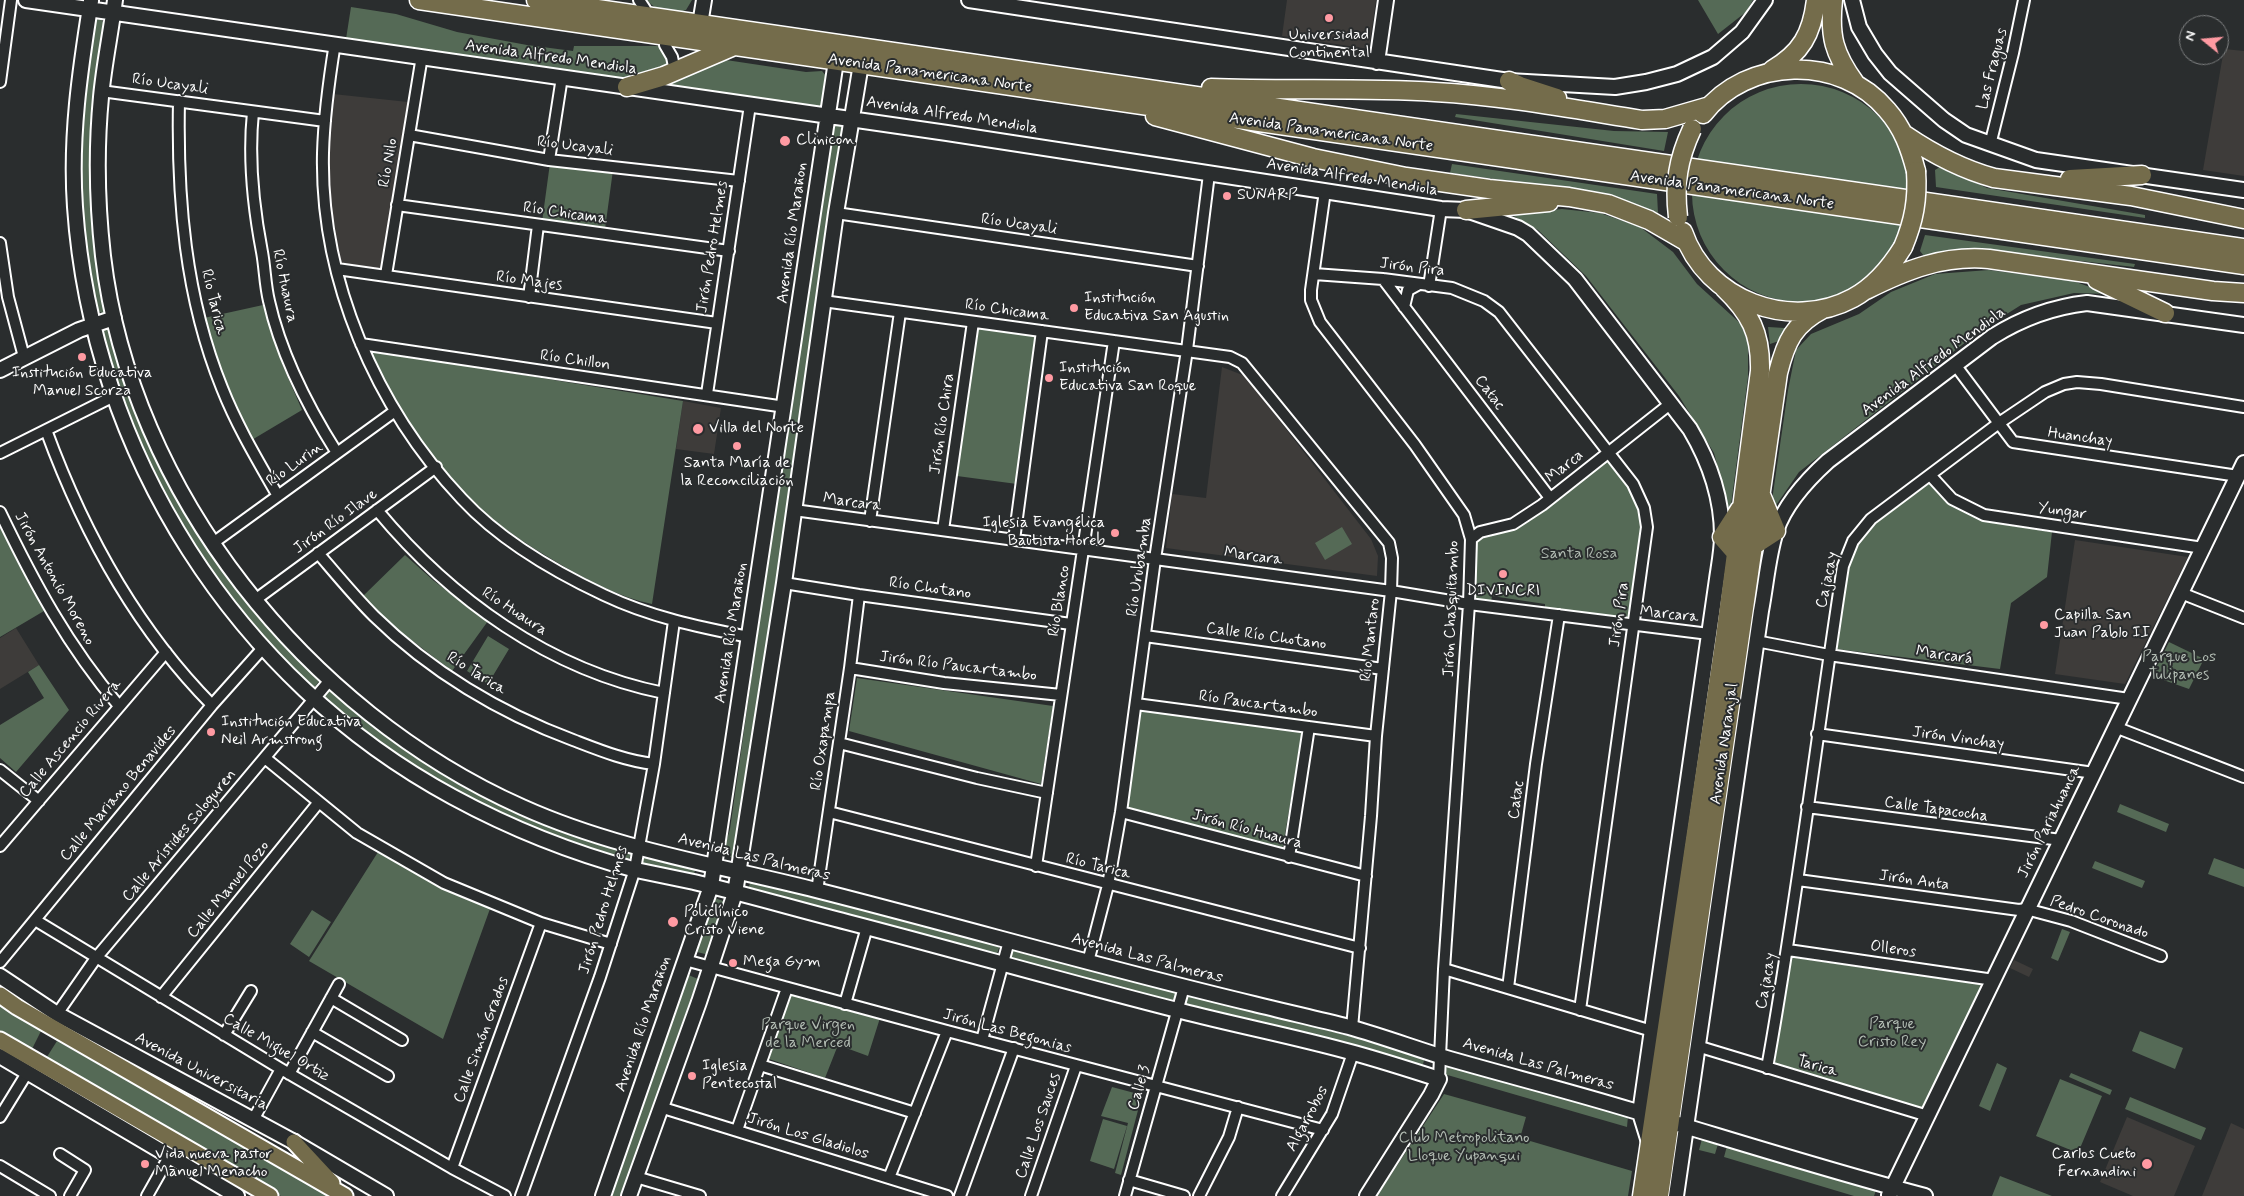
<!DOCTYPE html>
<meta charset="utf-8">
<style>
body{margin:0}
#map{position:relative;width:2244px;height:1196px;overflow:hidden;background:#2a2d2e;font-family:Mynerve,sans-serif}
canvas{display:block}
.north{position:absolute;left:2179px;top:15px;width:50px;height:50px;box-sizing:border-box;background:#2a2d2e;border:1px solid #7f8182;border-radius:50%;rotate:287deg;font-size:14px;font-weight:700;line-height:20px;text-align:center;color:#fff}
.north::after{content:'';display:block;margin:auto;width:18px;height:22px;background:#ff9aa2;clip-path:polygon(50% 0,100% 100%,50% 72%,0 100%)}
</style>
<div id="map">
<canvas width="2244" height="1196"></canvas>
<div class="north">N</div>
</div>
<script>
const context = document.querySelector('canvas').getContext('2d');
context.lineJoin = 'round';
function fillPath(path, color) {
  context.fillStyle = color;
  context.fill(path, 'evenodd');
}
function stroke(path, color, width, dash) {
  context.strokeStyle = color;
  context.lineWidth = width;
  context.lineCap = dash ? 'butt' : 'round';
  context.setLineDash(dash || []);
  context.stroke(path);
}
function drawText(font, color, halo, rows, align = 'center') {
  context.font = font + ' Mynerve,sans-serif';
  context.lineWidth = 4;
  context.setLineDash([]);
  context.textBaseline = 'middle';
  context.strokeStyle = halo;
  context.fillStyle = color;
  for (const [text, x, y, turn = 0] of rows) {
    context.save();
    context.translate(x, y);
    context.rotate((+turn || 0) * Math.PI / 180);
    context.textAlign = isNaN(turn) ? turn : align;
    if (halo) context.strokeText(text, 0, 0);
    context.fillText(text, 0, 0);
    context.restore();
  }
}
fillPath(new Path2D(`
 M 1287,0 L 1376,0 L 1369,49 L 1282,36 Z
 M 2224,49 L 2244,51 L 2244,176 L 2203,170 Z
 M 333,94 L 408,102 L 382,269 L 341,263 L 332,210 L 327,154 Z
 M 1222,367 L 1245,376 L 1371,539 L 1378,556 L 1377,576 L 1166,548 L 1172,494 L 1206,498 Z
 M 683,401 L 721,408 L 714,454 L 676,449 Z
 M 2075,540 L 2188,557 L 2125,684 L 2055,674 Z
 M 16,628 L 39,665 L 0,689 L 0,638 Z
 M 2014,960 L 2033,969 L 2029,977 L 2010,968 Z
 M 2127,1117 L 2195,1146 L 2174,1196 L 2133,1196 L 2100,1182 Z
 M 2231,1123 L 2244,1129 L 2244,1196 L 2202,1196 Z`), '#3e3c3a');
fillPath(new Path2D(`
 M 647,0 L 692,0 L 686,10 C 672,15 657,12 647,0 Z
 M 1698,0 L 1753,0 L 1746,12 L 1718,34 Z
 M 351,7 L 396,14 L 457,32 L 527,45 L 573,51 L 574,46 L 662,46 L 668,59 L 666,66 L 630,79 L 346,39 Z
 M 96,18 L 101,19 L 105,26 L 97,86 L 107,310 L 104,314 L 96,310 L 80,219 L 78,166 L 89,26 Z
 M 726,60 L 806,72 L 822,71 L 827,77 L 823,104 L 820,107 L 813,106 L 662,85 Z
 M1692 193a109 109 0 1 1 218 0a109 109 0 1 1-218 0Z
 M 1456,114 L 1614,131 L 1668,132 L 1664,151 L 1455,117 Z
 M 830,125 L 845,127 L 738,838 L 732,858 L 723,852 L 730,829 Z
 M 550,163 L 613,170 L 605,229 L 542,222 Z
 M 1452,164 L 1657,194 L 1658,213 L 1606,194 L 1450,173 Z
 M 1940,167 L 1987,188 L 2145,215 L 2145,218 L 1936,187 L 1935,170 Z
 M 1562,209 L 1600,213 L 1640,227 L 1673,252 L 1697,284 L 1741,324 L 1748,343 L 1748,377 L 1730,513 L 1714,453 L 1679,396 L 1586,276 L 1538,230 L 1510,214 Z
 M 1925,235 L 2135,264 L 2134,267 L 1974,249 L 1924,256 L 1920,251 Z
 M 1989,270 L 2073,281 L 2110,294 L 2074,293 L 2021,305 L 1980,331 L 1799,472 L 1770,514 L 1788,390 L 1796,350 L 1811,334 L 1859,314 L 1891,292 L 1935,274 Z
 M 263,305 L 283,366 L 302,410 L 250,441 L 217,365 L 204,318 Z
 M 104,325 L 112,327 L 126,379 L 225,570 L 257,613 L 318,677 L 319,681 L 315,687 L 310,686 L 247,620 L 198,554 L 155,477 L 124,410 L 102,329 Z
 M 977,326 L 1038,334 L 1017,484 L 957,476 Z
 M 1768,327 L 1785,328 L 1779,341 L 1770,344 Z
 M 369,350 L 683,401 L 652,604 C 621,598 592,582 565,567 C 544,555 523,542 504,528 C 447,485 397,415 369,350 Z
 M 1607,461 C 1619,476 1633,491 1639,510 C 1647,534 1633,591 1629,619 L 1626,620 L 1545,609 L 1545,604 L 1492,596 L 1491,602 L 1478,600 L 1474,595 L 1475,545 C 1481,531 1504,533 1518,526 Z
 M 1929,481 C 1970,525 1997,523 2052,532 L 2047,577 L 2011,603 L 2000,669 L 1836,649 C 1840,618 1840,574 1855,547 C 1870,518 1904,500 1929,481 Z
 M 0,527 L 44,611 L 0,637 Z
 M 1342,527 L 1352,544 L 1325,560 L 1315,543 Z
 M 405,555 L 434,581 L 488,621 L 452,671 L 393,626 L 362,597 Z
 M 488,636 L 509,649 L 488,684 L 467,671 Z
 M 2169,642 L 2204,659 L 2189,689 L 2152,676 Z
 M 39,665 L 69,710 L 16,772 L 0,758 L 0,725 L 44,698 L 28,672 Z
 M 857,678 L 1053,706 L 1041,784 L 849,731 Z
 M 325,690 L 330,690 L 337,694 L 382,730 L 437,768 L 629,849 L 633,854 L 626,861 C 550,836 470,809 404,762 C 377,743 352,722 326,701 L 323,696 Z
 M 1141,707 L 1303,730 L 1282,851 L 1124,809 Z
 M 2120,804 L 2169,824 L 2166,832 L 2117,812 Z
 M 378,852 L 431,880 L 491,906 L 443,1039 L 309,961 Z
 M 644,854 L 696,865 L 694,875 L 643,865 L 641,861 Z
 M 2214,858 L 2244,869 L 2244,887 L 2208,874 Z
 M 2095,861 L 2145,881 L 2142,888 L 2092,868 Z
 M 753,876 L 1000,945 L 997,954 L 747,891 Z
 M 715,898 L 726,902 L 709,955 L 693,951 Z
 M 312,910 L 331,922 L 309,957 L 290,944 Z
 M 2062,929 L 2070,932 L 2058,961 L 2051,958 Z
 M 1014,949 L 1174,991 L 1177,993 L 1174,1002 L 1011,958 L 1009,956 L 1010,950 Z
 M 1789,957 L 1980,984 L 1982,992 L 1926,1107 L 1922,1109 L 1771,1063 Z
 M 686,974 L 698,979 L 621,1196 L 607,1196 Z
 M 789,993 L 880,1018 L 868,1056 L 838,1045 L 825,1078 L 766,1058 Z
 M 1191,995 L 1422,1055 L 1425,1057 L 1423,1064 L 1418,1064 L 1183,1004 L 1185,997 Z
 M 0,1002 L 42,1029 L 31,1051 L 0,1032 Z
 M 2140,1031 L 2183,1048 L 2175,1069 L 2132,1051 Z
 M 57,1041 L 331,1196 L 281,1196 L 45,1060 Z
 M 1449,1062 L 1628,1116 L 1627,1127 L 1444,1074 Z
 M 1997,1063 L 2007,1068 L 1990,1111 L 1979,1106 Z
 M 2071,1073 L 2112,1090 L 2110,1095 L 2069,1077 Z
 M 2060,1079 L 2102,1096 L 2078,1153 L 2036,1136 Z
 M 1112,1087 L 1142,1095 L 1121,1175 L 1115,1173 L 1128,1123 L 1101,1116 Z
 M 1444,1094 L 1526,1117 L 1520,1138 L 1632,1171 L 1628,1196 L 1377,1196 Z
 M 2130,1097 L 2206,1128 L 2201,1140 L 2125,1109 Z
 M 1103,1119 L 1127,1126 L 1114,1169 L 1090,1161 Z
 M 1702,1139 L 1718,1144 L 1715,1154 L 1699,1150 Z
 M 1727,1146 L 1876,1190 L 1874,1196 L 1854,1196 L 1724,1157 Z
 M 2000,1176 L 2052,1196 L 1992,1196 Z`), '#556a56');
const street = new Path2D(`
 M 639,0 L 645,9
 M 335,43 C 329,80 324,116 323,153 C 320,279 376,408 462,499 C 500,540 553,571 604,595 C 650,617 699,627 749,637
 M 665,45 L 672,57 L 675,71
 M 0,82 L 11,0
 M 101,91 L 325,121
 M 179,101 C 177,198 185,297 222,388 C 237,426 258,461 278,496
 M 253,112 C 248,160 253,205 262,252 C 265,268 265,285 269,301 C 281,355 308,407 337,453
 M 409,135 L 549,160 L 739,181
 M 1990,145 L 2013,53 L 2024,0
 M 549,160 L 562,77
 M 1325,191 L 1311,290 L 1311,300 L 1320,322 L 1415,445 L 1464,515 L 1471,539 L 1469,604 L 1444,969 L 1439,1079
 M 397,205 L 729,251
 M 836,213 L 1198,266
 M 0,243 L 8,297 L 24,357
 M 337,269 L 717,323
 M 1314,274 L 1383,279 L 1452,288 L 1484,301 L 1499,312 L 1633,484 L 1644,508 L 1647,527 L 1580,1010
 M 386,275 L 422,56
 M 1383,279 L 1550,498
 M 1429,286 L 1441,209
 M 529,297 L 538,225
 M 823,301 L 1230,357 L 1242,363 L 1389,543 L 1392,558 L 1391,591 L 1376,736 L 1371,816 L 1352,1028
 M 1404,307 L 1408,290 L 1419,284
 M 361,344 L 785,407
 M 1956,366 L 2013,442 L 2238,476
 M 707,394 L 750,105
 M 46,430 C 83,531 136,628 212,705
 M 0,453 L 114,396
 M 1930,475 L 1952,499 L 1984,515 L 2203,548
 M 377,510 C 451,599 549,670 664,693
 M 794,510 L 1391,591 L 1469,604 L 1709,634
 M 0,512 C 34,583 68,646 119,706
 M 870,521 L 900,312
 M 943,530 L 973,322
 M 1471,539 L 1480,532 L 1513,524 L 1542,505 L 1670,404
 M 1014,540 L 1042,331
 M 213,543 L 395,411
 M 318,553 C 336,574 354,596 374,616 C 430,671 500,713 573,740 C 599,750 626,761 654,764
 M 784,583 L 859,595 L 1071,624
 M 2181,593 L 2244,618
 M 255,600 L 436,467
 M 1145,636 L 1383,669
 M 1756,641 L 1829,655 L 2129,699
 M 850,668 L 944,683 L 1061,695
 M 1136,704 L 1376,736
 M 2115,727 L 2244,777
 M 1817,734 L 2094,773
 M 839,743 L 977,778 L 1047,793
 M 265,758 L 357,833 L 444,883 L 541,923 L 611,944
 M 0,770 L 39,801
 M 1807,807 L 2061,840
 M 829,812 L 1360,948
 M 1121,812 L 1366,876
 M 0,846 L 166,652
 M 1289,857 L 1309,727
 M 1036,866 L 1114,341
 M 1798,880 L 2019,910 L 2026,909 L 2071,921 L 2161,956
 M 817,891 L 850,668 L 859,595
 M 35,920 L 281,1069 L 452,1168 L 505,1196
 M 1788,950 L 1994,980
 M 685,960 L 947,1031 L 1323,1130
 M 0,962 L 212,705 L 263,648
 M 1088,962 L 1108,885 L 1121,812 L 1155,559 L 1187,350 L 1209,174
 M 1444,969 L 1652,1031
 M 1508,988 L 1536,764 L 1559,615
 M 161,997 L 319,802
 M 331,998 L 402,1040
 M 845,1004 L 867,927
 M 57,1014 L 96,958 L 330,680
 M 312,1032 L 388,1076
 M 224,1035 L 251,991
 M 982,1040 L 1009,941
 M 1697,1046 L 1928,1116
 M 760,1065 L 915,1113
 M 1767,1068 C 1797,902 1817,733 1843,566 L 1853,541 L 1871,519 L 1999,423 L 2045,392 L 2064,384 L 2077,382 L 2101,384 L 2244,407
 M 289,1074 L 339,984
 M 660,1107 L 947,1196
 M 0,1117 L 27,1073
 M 253,1120 L 281,1069
 M 737,1130 L 787,988
 M 60,1154 L 85,1170 L 70,1196
 M 0,1166 L 50,1196
 M 452,1168 L 541,923
 M 636,1177 L 700,1196
 M 889,1178 L 947,1031
 M 1129,1180 L 1184,1196
 M 147,1196 L 169,1157
 M 521,1196 L 600,977 L 635,869 L 654,764 L 674,621
 M 960,1196 L 1014,1048
 M 1031,1196 L 1076,1066
 M 1125,1196 L 1184,987
 M 1199,1196 L 1229,1137 L 1238,1107
 M 1282,1196 L 1332,1114 L 1353,1053`);
const secondary = new Path2D(`
 M 26,0 L 947,133 L 1441,209 L 1466,210 L 1518,228 L 1528,234 L 1575,279 L 1690,429 C 1709,461 1722,499 1722,536 C 1722,550 1719,565 1717,579 L 1640,1113 L 1649,1142
 M 115,0 C 111,32 104,64 101,97 C 96,149 97,203 103,256 C 131,493 307,711 522,807 C 615,849 717,865 816,890 C 962,927 1107,969 1254,1004 C 1286,1012 1318,1019 1349,1027 C 1381,1036 1411,1047 1443,1057 C 1505,1075 1569,1091 1631,1110 C 1729,1139 1826,1170 1925,1196
 M 969,0 L 1509,81 L 1615,87 L 1646,82 L 1677,74 L 1713,57 L 1742,32 L 1765,0
 M 1852,0 L 1859,27 L 1875,54 L 1890,73 L 1944,120 L 1966,135 L 2036,160 L 2244,190
 M 91,1 C 80,70 70,137 75,207 C 92,452 236,680 453,797 C 510,828 573,853 636,870 C 655,874 675,878 694,882 C 745,894 796,909 847,922 C 959,951 1070,983 1181,1011 C 1239,1026 1297,1037 1354,1053 C 1383,1061 1411,1070 1439,1079 L 1431,1095 L 1367,1196
 M 700,24 L 704,0
 M 1377,62 L 1386,0
 M 0,370 L 79,330 L 114,318
 M 0,976 L 57,1014 L 294,1142 L 386,1196
 M 0,1056 L 237,1196
 M 1889,1195 L 2244,463
 M 603,1196 L 711,886 L 836,61
 M 629,1196 L 699,1002 L 735,893 L 784,583 L 836,213 L 861,64
 M 1676,1196 L 1761,611 C 1766,585 1768,556 1776,531 C 1785,504 1807,480 1828,461 L 1992,337 C 2022,318 2052,307 2087,303 L 2244,325`);
const primary = new Path2D(`
 M 0,995 L 17,1007 L 345,1196
 M 0,1040 L 270,1196
 M 294,1142 L 332,1183`);
const highway = new Path2D(`
 M 419,0 L 2244,265
 M 536,0 L 2244,248
 M 1833,0 C 1829,36 1834,54 1855,83
 M 1772,70 C 1801,53 1812,34 1816,0
 M 1509,81 L 1520,86 L 1557,98
 M 627,87 L 664,76 L 734,46
 M 1211,88 C 1286,91 1360,87 1435,92 C 1504,96 1573,109 1642,120 L 1665,119 L 1710,106
 M 1703,114 C 1747,57 1840,54 1887,110 C 1903,128 1910,148 1916,171
 M 1155,116 L 1313,158 L 1406,177 L 1489,189 L 1569,197 L 1608,204 L 1649,220 L 1687,242
 M 1905,135 C 1933,154 1961,169 1994,178 L 2131,196 L 2244,219
 M 2070,179 L 2142,175
 M 1466,210 L 1549,202
 M 1683,232 C 1706,300 1790,332 1853,298 C 1875,286 1890,268 1903,247
 M 2097,280 L 2165,313
 M 1866,290 C 1906,270 1943,255 1989,259 L 2213,291 L 2244,293
 M 1753,546 L 1776,531 L 1761,495
 M 1736,553 L 1722,537 L 1740,509
 M 1642,1196 L 1725,637 L 1760,371 C 1761,333 1750,313 1724,288
 M 1659,1196 L 1778,373 C 1786,341 1794,324 1823,309`);
stroke(street, '#fff', 14);
stroke(secondary, '#fff', 18);
stroke(primary, '#fff', 19);
stroke(highway, '#fff', 21);
stroke(street, '#2a2d2e', 10);
stroke(secondary, '#2a2d2e', 14);
stroke(primary, '#746c4b', 15);
stroke(highway, '#746c4b', 18);
const highwayBridge = new Path2D(`
 M 1678,217 C 1674,184 1678,159 1692,129
 M 1903,247 C 1914,221 1918,199 1916,171`);
stroke(highwayBridge, '#fff', 21, []);
stroke(highwayBridge, '#746c4b', 18);
for (const [x, y, r, color] of [
 [1329,18,5,"#ff9aa2"],
 [785,141,6,"#ff9aa2"],
 [1227,196,5,"#ff9aa2"],
 [1074,308,5,"#ff9aa2"],
 [82,357,5,"#ff9aa2"],
 [1049,378,5,"#ff9aa2"],
 [698,429,6,"#ff9aa2"],
 [737,446,5,"#ff9aa2"],
 [1115,533,5,"#ff9aa2"],
 [1503,574,5,"#ff9aa2"],
 [2044,625,5,"#ff9aa2"],
 [211,732,5,"#ff9aa2"],
 [673,922,6,"#ff9aa2"],
 [733,963,5,"#ff9aa2"],
 [692,1076,5,"#ff9aa2"],
 [145,1164,5,"#ff9aa2"],
 [2147,1164,6,"#ff9aa2"]
]) {
  const dot = new Path2D();
  dot.arc(x, y, r, 0, 2 * Math.PI);
  context.fillStyle = color;
  context.fill(dot);
  stroke(dot, '#2a2d2e', 2);
}
drawText('16px', '#fff', '#2a2d2e', [
 ["Universidad",1329,36,"center"],
 ["Continental",1329,54,"center"],
 ["Clinicon",796,141],
 ["SUNARP",1237,196],
 ["Institución",1084,299],
 ["Educativa San Agustin",1084,317],
 ["Institución",1059,369],
 ["Educativa San Roque",1059,387],
 ["Institución Educativa",82,374,"center"],
 ["Manuel Scorza",82,392,"center"],
 ["Villa del Norte",709,429],
 ["Santa María de",737,464,"center"],
 ["la Reconciliación",737,482,"center"],
 ["Iglesia Evangélica",1105,524,"right"],
 ["Bautista Horeb",1105,542,"right"],
 ["DIVINCRI",1503,592,"center"],
 ["Capilla San",2054,616],
 ["Juan Pablo II",2054,634],
 ["Institución Educativa",221,723],
 ["Neil Armstrong",221,741],
 ["Policlínico",684,913],
 ["Cristo Viene",684,931],
 ["Mega Gym",743,963],
 ["Iglesia",702,1067],
 ["Pentecostal",702,1085],
 ["Vida nueva pastor",155,1155],
 ["Manuel Menacho",155,1173],
 ["Carlos Cueto",2136,1155,"right"],
 ["Fernandini",2136,1173,"right"]
], 'left');
drawText('16px', '#fff', '#2a2d2e', [
 ["Avenida Alfredo Mendiola",551,58,8],
 ["Las Fraguas",1993,69,-76],
 ["Avenida Panamericana Norte",930,74,8],
 ["Río Ucayali",170,85,8],
 ["Avenida Alfredo Mendiola",952,116,9],
 ["Avenida Panamericana Norte",1331,133,8],
 ["Río Ucayali",575,147,7],
 ["Río Nilo",389,163,-80],
 ["Avenida Alfredo Mendiola",1352,178,9],
 ["Avenida Panamericana Norte",1732,191,8],
 ["Río Chicama",565,214,8],
 ["Río Ucayali",1019,225,8],
 ["Avenida Río Marañon",793,233,-82],
 ["Jirón Pedro Helmes",713,247,-81],
 ["Jirón Pira",1412,268,7],
 ["Río Majes",529,282,8],
 ["Río Huaura",284,286,78],
 ["Río Tarica",213,302,76],
 ["Río Chicama",1007,311,8],
 ["Río Chillon",575,361,8],
 ["Avenida Alfredo Mendiola",1934,362,-36],
 ["Catac",1489,393,52],
 ["Jirón Río Chira",943,424,-82],
 ["Huanchay",2080,438,8],
 ["Río Lurin",295,465,-36],
 ["Marca",1565,467,-38],
 ["Marcara",852,503,8],
 ["Yungar",2062,512,8],
 ["Jirón Río Ilave",336,522,-36],
 ["Marcara",1253,557,8],
 ["Río Urubamba",1140,567,-82],
 ["Jirón Antonio Moreno",54,579,61],
 ["Cajacay",1828,580,-78],
 ["Río Chotano",930,589,8],
 ["Río Blanco",1060,601,-81],
 ["Jirón Chasquitambo",1452,609,-88],
 ["Río Huaura",514,612,33],
 ["Jirón Pira",1620,615,-82],
 ["Marcara",1669,615,6],
 ["Avenida Río Marañon",732,633,-81],
 ["Calle Río Chotano",1266,637,8],
 ["Río Mantaro",1371,640,-84],
 ["Marcará",1944,656,8],
 ["Jirón Río Paucartambo",958,667,7],
 ["Río Tarica",476,674,32],
 ["Río Paucartambo",1258,705,8],
 ["Calle Ascencio Rivera",71,739,-50],
 ["Jirón Vinchay",1958,739,8],
 ["Río Oxapampa",824,741,-82],
 ["Avenida Naranjal",1725,744,-82],
 ["Calle Mariano Benavides",119,794,-50],
 ["Catac",1517,800,-83],
 ["Calle Tapacocha",1936,810,8],
 ["Jirón Pariahuanca",2050,822,-64],
 ["Jirón Río Huaura",1247,830,15],
 ["Calle Arístides Sologuren",180,836,-50],
 ["Avenida Las Palmeras",754,858,14],
 ["Río Tarica",1098,867,14],
 ["Jirón Anta",1914,881,8],
 ["Calle Manuel Pozo",229,890,-51],
 ["Jirón Pedro Helmes",604,910,-73],
 ["Pedro Coronado",2099,918,19],
 ["Olleros",1893,950,8],
 ["Avenida Las Palmeras",1147,959,15],
 ["Cajacay",1767,981,-80],
 ["Avenida Río Marañon",644,1024,-71],
 ["Jirón Las Begonias",1007,1032,15],
 ["Calle Simón Grados",482,1040,-70],
 ["Calle Miguel Ortiz",276,1048,30],
 ["Avenida Las Palmeras",1538,1065,16],
 ["Tarica",1817,1067,16],
 ["Avenida Universitaria",201,1072,28],
 ["Calle 3",1140,1088,-74],
 ["Algarrobos",1308,1119,-62],
 ["Calle Los Sauces",1039,1126,-71],
 ["Jirón Los Gladiolos",808,1137,17]
]);
drawText('16px', '#b2bcb3', '#2a2d2e', [
 ["Santa Rosa",1579,555],
 ["Parque Los",2179,658],
 ["Tulipanes",2179,676],
 ["Parque",1892,1025],
 ["Cristo Rey",1892,1043],
 ["Parque Virgen",808,1026],
 ["de la Merced",808,1044],
 ["Club Metropolitano",1464,1139],
 ["Lloque Yupanqui",1464,1157]
]);
</script>
